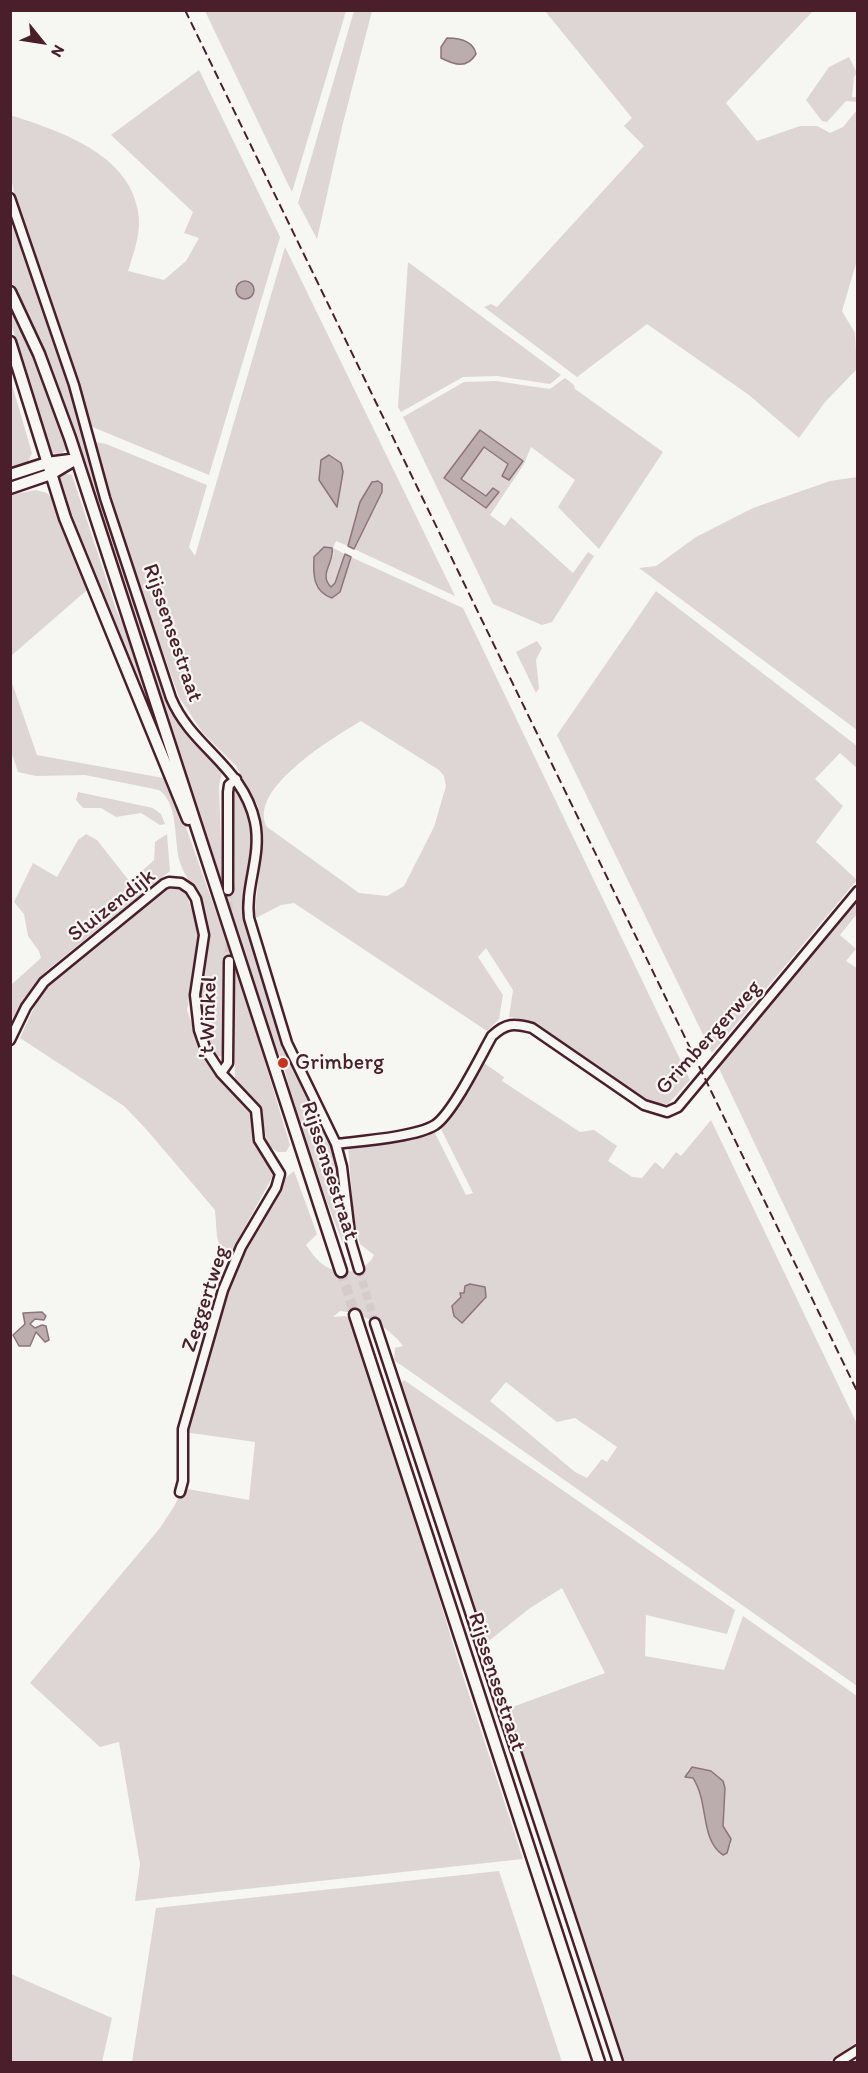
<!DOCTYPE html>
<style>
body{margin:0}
#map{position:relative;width:868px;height:2073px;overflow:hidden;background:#f6f6f2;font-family:Itim,sans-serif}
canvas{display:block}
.frame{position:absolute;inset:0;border:12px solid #4a1f2b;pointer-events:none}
.north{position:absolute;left:12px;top:12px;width:60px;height:60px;-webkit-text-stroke:4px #f6f6f2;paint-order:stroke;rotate:120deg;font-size:16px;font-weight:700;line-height:24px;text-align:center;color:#4a1f2b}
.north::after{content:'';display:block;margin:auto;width:21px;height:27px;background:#4a1f2b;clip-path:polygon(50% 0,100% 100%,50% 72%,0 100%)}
</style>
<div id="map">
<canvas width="868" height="2073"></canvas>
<div class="frame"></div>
<div class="north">N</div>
</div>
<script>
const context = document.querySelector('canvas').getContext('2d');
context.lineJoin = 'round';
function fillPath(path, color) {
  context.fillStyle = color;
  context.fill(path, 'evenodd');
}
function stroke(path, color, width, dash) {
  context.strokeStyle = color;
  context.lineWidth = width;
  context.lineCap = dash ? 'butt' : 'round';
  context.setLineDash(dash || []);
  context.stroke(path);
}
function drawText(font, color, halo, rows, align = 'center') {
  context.font = font + ' Itim,sans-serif';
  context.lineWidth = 4.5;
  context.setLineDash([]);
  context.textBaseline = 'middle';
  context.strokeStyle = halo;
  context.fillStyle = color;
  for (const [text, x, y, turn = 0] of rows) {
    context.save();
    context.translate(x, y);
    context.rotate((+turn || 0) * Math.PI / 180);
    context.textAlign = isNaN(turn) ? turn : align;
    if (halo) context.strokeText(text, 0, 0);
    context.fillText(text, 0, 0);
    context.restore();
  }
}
fillPath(new Path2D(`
 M 205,11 L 346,11 L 292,192 L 286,180 Z
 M 354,11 L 372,11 L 343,123 L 317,239 L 298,203 Z
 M 545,11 L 813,11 L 726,103 L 757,141 L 800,126 L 817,126 L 830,133 L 843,127 L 857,110 L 857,260 L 842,311 L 855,333 L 857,369 L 825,402 L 799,438 L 749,395 L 647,324 L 577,377 L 484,307 L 491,304 L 497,307 L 644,146 L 624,126 L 632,118 Z
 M 849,57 L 857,73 L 854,77 L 852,97 L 857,97 L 857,102 L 846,101 L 827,122 L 822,121 L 806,100 L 829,67 Z
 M 199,70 L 280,237 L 209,475 L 90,426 L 17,206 L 11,178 L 10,115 C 59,131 128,153 138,211 C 142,231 134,252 128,271 L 164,280 L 186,261 L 199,238 L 184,233 L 193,212 L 111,135 Z
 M 10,208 L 171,704 L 189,737 L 223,767 L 219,787 L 222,873 L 228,891 L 232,895 L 235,883 L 234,791 L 238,791 L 253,832 L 254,852 L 245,891 L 246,927 L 289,1059 L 283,1062 L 271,1040 L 221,879 L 171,737 L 49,370 L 11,282 Z
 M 285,247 L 455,596 L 354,549 L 382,492 L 380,482 L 375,480 L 360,502 L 348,546 L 336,541 L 333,548 L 345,554 L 332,588 L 327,583 L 326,571 L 334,553 L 318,551 L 329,597 L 345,573 L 351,557 L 463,608 L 690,1080 L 668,1104 L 649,1103 L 517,1018 L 509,1017 L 513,990 L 486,948 L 478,957 L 503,995 L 499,1019 L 487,1031 L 294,903 L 281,905 L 254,919 L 263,840 L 258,806 L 236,766 L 202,732 L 179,697 L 135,575 L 95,442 L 106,444 L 207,485 L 189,547 L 195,556 ZM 341,463 L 343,472 L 336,506 L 328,491 ZM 361,721 L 439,770 L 444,776 L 446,786 L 434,827 L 404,886 L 387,896 L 359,893 L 267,827 C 246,789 336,736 361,721 Z
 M 408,262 L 561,375 L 550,384 L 497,376 L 463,377 L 401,412 L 398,407 Z
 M 10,301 C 22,326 71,429 66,450 L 60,455 L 50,452 L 11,324 Z
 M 10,378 L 32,453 L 28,462 L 11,469 Z
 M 565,378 L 574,385 L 575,389 L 663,452 L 599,549 L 558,507 L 575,480 L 531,447 L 524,464 L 490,515 L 505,526 L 511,517 L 573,573 L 588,552 L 594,556 L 552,622 L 542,625 L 493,604 L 403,417 L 464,382 L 496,381 L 550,389 ZM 480,430 L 523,461 L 508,480 L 508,464 L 484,446 L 461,479 L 486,496 L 493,488 L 498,491 L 486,508 L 444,478 Z
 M 63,473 L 72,475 L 116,609 L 144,671 L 194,825 L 139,680 L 95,584 L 58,479 Z
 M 857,477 L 858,477 L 857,730 L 639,568 L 656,566 L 696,537 L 753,508 L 830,481 Z
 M 36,490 L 47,493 L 54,501 L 87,590 L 11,656 L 10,495 Z
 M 656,591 L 857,746 L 857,768 L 840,753 L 815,779 L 843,806 L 816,842 L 857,880 L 712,1053 L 557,735 Z
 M 537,641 L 542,648 L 536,660 L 539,688 L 536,693 L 516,652 Z
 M 10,677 L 37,755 L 169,779 L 243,989 L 290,1145 L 286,1152 L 278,1152 L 268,1146 L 260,1108 L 235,1079 L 234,972 L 226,955 L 222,960 L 222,1056 L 215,1057 C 200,1030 198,1002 202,972 C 205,953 210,935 207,917 C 203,895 184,880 179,859 C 174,838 178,803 159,790 L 85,775 L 36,776 L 18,772 L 11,751 Z
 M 78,792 L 153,808 L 161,814 L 165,824 L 160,825 L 141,813 L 116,817 L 101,808 L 83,808 L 76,800 Z
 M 86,834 L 97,840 L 130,882 L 154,860 L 155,842 L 167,834 L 170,871 L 46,971 L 30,992 L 11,1032 L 11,985 L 41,958 L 39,951 L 28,936 L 24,914 L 14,902 L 33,863 L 57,877 L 78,840 Z
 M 173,884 L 185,890 L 199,932 L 197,961 L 187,1010 L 202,1053 L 251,1109 L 256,1148 L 275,1172 L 229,1256 L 221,1250 L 217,1237 L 215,1210 L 146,1129 L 124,1106 L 20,1038 L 37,1001 L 51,981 L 162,888 Z
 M 857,893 L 857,914 L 840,935 L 856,949 L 846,961 L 858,969 L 857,1359 L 715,1060 Z
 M 474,1056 L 504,1077 L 502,1081 L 580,1132 L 594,1130 L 617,1146 L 608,1161 L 632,1177 L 642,1178 L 655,1162 L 663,1169 L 676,1152 L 681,1156 L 711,1120 L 857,1424 L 857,1686 L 394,1360 L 395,1348 L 403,1346 C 389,1327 363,1313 340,1311 L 333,1317 L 345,1316 L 356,1323 L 459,1664 L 523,1859 L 135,1901 L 140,1864 L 119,1742 L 100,1747 L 30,1683 L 160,1528 L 175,1505 L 182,1488 L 249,1500 L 255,1442 L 184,1432 L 239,1255 L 284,1179 L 294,1171 L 317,1234 L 306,1245 C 311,1252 317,1261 325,1266 C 341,1276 366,1273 374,1255 L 360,1244 L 354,1221 L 348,1146 L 431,1125 L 466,1195 L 473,1193 L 437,1121 ZM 506,1382 L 557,1422 L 575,1418 L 617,1447 L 607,1462 L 602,1459 L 587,1478 L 575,1472 L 490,1401 Z
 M 290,1061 L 326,1131 L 338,1173 L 343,1244 L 305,1144 L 283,1064 Z
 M 404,1380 L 735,1610 L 727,1634 L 646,1615 L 645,1656 L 724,1670 L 743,1616 L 857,1696 L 857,2042 L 829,2062 L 624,2062 L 507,1709 L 605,1673 L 562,1588 L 530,1608 L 485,1644 L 401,1383 ZM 691,1767 L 696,1767 L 725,1788 L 723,1826 L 731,1839 L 731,1846 L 705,1809 L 702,1792 L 687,1771 Z
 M 499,1871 L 562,2062 L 132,2062 L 156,1908 Z
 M 11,1974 L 112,2018 L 102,2062 L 11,2062 Z`), '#ddd6d5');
const water = new Path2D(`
 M 447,38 C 459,38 473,40 476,54 C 467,69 455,65 441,58 L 441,47 Z
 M236 290a9 9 0 1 1 18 0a9 9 0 1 1-18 0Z
 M 480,430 L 523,461 L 509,480 L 502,476 L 508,464 L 484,447 L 461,479 L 486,496 L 493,488 L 499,492 L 486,508 L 444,478 Z
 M 329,455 L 341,463 L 343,472 L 337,507 L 319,480 L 321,460 Z
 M 378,481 L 382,484 L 382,492 L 354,549 L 348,546 L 360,502 L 372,482 Z
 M 324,547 L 332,548 C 335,562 318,574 331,587 L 335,583 L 345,554 L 351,557 L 340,592 L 332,598 C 313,592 313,574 314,557 Z
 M 470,1284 L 485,1287 L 486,1297 L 462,1323 L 454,1316 L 452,1306 L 461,1297 L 460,1293 L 464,1293 L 465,1286 Z
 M 42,1312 L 46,1316 L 44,1320 L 35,1319 L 30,1324 L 35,1328 L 42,1325 L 46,1326 L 49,1340 L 45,1342 L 36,1332 L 30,1346 L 19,1346 L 13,1335 L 25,1324 L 23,1313 Z
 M 692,1767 L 711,1771 L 723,1781 L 725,1788 L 723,1826 L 731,1839 L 727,1853 L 723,1855 C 700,1840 709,1802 693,1778 L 685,1777 Z`);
fillPath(water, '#bbadae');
stroke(water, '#8e747a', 1.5);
stroke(new Path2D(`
 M 228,890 L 229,919
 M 229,932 L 229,961
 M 359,1269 L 375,1323`), '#d4cbca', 8, [8, 4]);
stroke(new Path2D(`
 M 341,1271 L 355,1315`), '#d4cbca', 10, [10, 5]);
const minor = new Path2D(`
 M 10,198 L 74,385 L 105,498 L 171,698 C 192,748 243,766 255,822 C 262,856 245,886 249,918 L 287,1043 L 336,1144 L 342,1167 L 351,1242 L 359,1269
 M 228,890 L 228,792 L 229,785 L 236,779
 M 10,1040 L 26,1007 L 44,982 L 164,884 L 169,882 L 181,883 L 190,889 L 196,899 L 204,935 L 195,995 L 199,1030 L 206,1050 L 221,1073 L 256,1110 L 259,1140 L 280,1174 L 276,1188 L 241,1247 L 223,1290 L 183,1429 L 183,1481 L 180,1492
 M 221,1073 L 228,1063 L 229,961
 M 336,1144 C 360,1141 416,1137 435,1125 C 453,1113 480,1057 492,1036 C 506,1023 514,1023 532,1028 L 644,1105 L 667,1112 L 678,1107 L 858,891
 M 375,1323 L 618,2062
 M 839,2062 L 858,2050`);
const major = new Path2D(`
 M 10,292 L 39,354 L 70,438 L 341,1271
 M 10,342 L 65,518 L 188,819
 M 10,475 L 47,463 L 70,460
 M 10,488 L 51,474 L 76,459
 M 355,1315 L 599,2062`);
stroke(minor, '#4a1f2b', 13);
stroke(major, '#4a1f2b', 15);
stroke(minor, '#f6f6f2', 8);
stroke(major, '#f6f6f2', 10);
stroke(new Path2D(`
 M 185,10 L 858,1393`), '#4a1f2b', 2, [9, 4.5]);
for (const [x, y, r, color] of [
 [283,1063,6,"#c8321e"]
]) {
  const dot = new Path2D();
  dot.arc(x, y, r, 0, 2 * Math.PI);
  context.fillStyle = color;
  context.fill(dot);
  stroke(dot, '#f6f6f2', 2);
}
drawText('22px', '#4a1f2b', '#f6f6f2', [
 ["Rijssensestraat",172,633,71],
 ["Sluizendijk",112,906,-38],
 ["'t Winkel",209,1017,-88],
 ["Grimbergerweg",709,1038,-48],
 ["Rijssensestraat",329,1171,72],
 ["Zeggertweg",206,1299,-72],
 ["Rijssensestraat",496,1682,72]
]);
drawText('22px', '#4a1f2b', '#f6f6f2', [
 ["Grimberg",295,1063]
], 'left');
</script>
